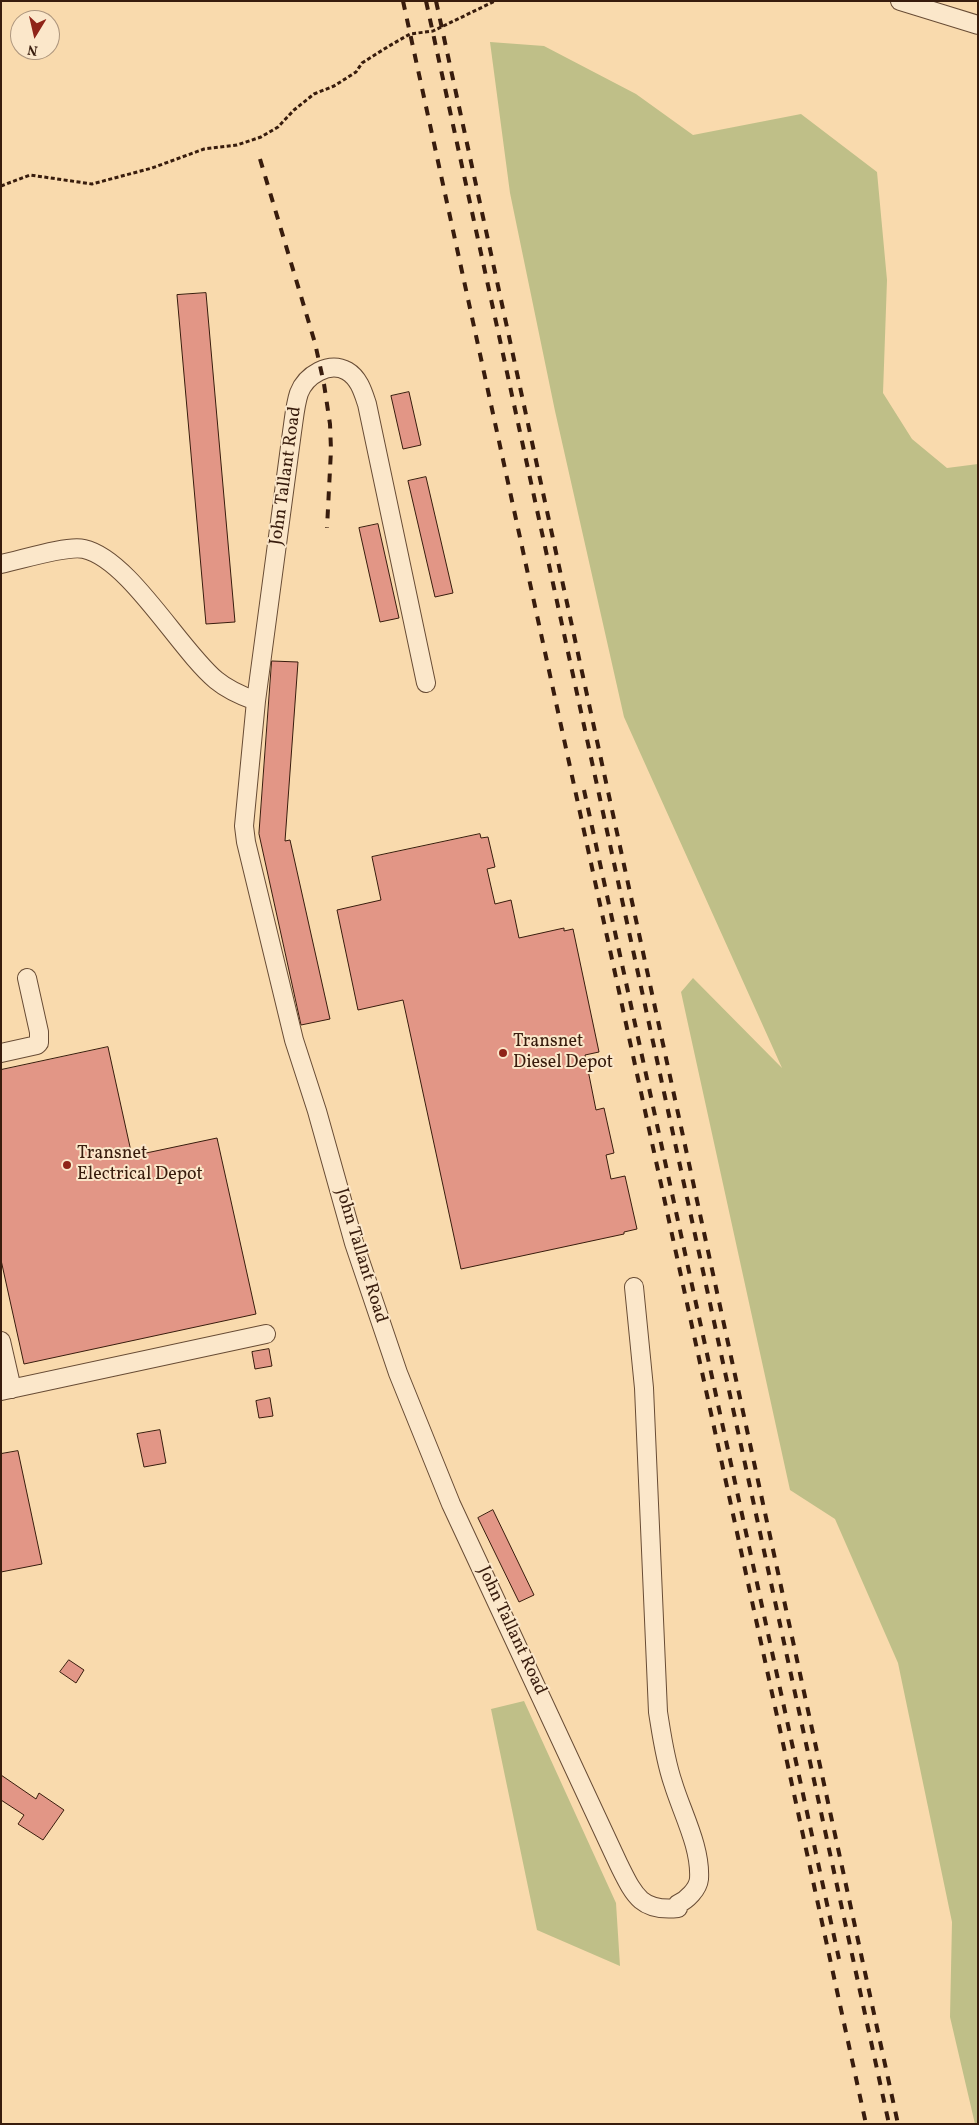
<!DOCTYPE html>
<style>
body{margin:0}
#map{position:relative;width:979px;height:2125px;overflow:hidden;background:#f9daad;font-family:Vollkorn,serif}
canvas{display:block}
.frame{position:absolute;inset:0;border:2px solid #381c0d;pointer-events:none}
.north{position:absolute;left:10px;top:10px;width:50px;height:50px;box-sizing:border-box;background:#fbe7ca;border:1px solid #ad967e;border-radius:50%;rotate:189deg;font-size:14px;font-weight:700;line-height:20px;text-align:center;color:#381c0d}
.north::after{content:'';display:block;margin:auto;width:18px;height:22px;background:#8f2418;clip-path:polygon(50% 0,100% 100%,50% 72%,0 100%)}
</style>
<div id="map">
<canvas width="979" height="2125"></canvas>
<div class="frame"></div>
<div class="north">N</div>
</div>
<script>
const context = document.querySelector('canvas').getContext('2d');
context.lineJoin = 'round';
function fillPath(path, color) {
  context.fillStyle = color;
  context.fill(path, 'evenodd');
}
function stroke(path, color, width, dash) {
  context.strokeStyle = color;
  context.lineWidth = width;
  context.lineCap = dash ? 'butt' : 'round';
  context.setLineDash(dash || []);
  context.stroke(path);
}
function drawText(font, color, halo, rows, align = 'center') {
  context.font = font + ' Vollkorn,serif';
  context.lineWidth = 4;
  context.setLineDash([]);
  context.textBaseline = 'middle';
  context.strokeStyle = halo;
  context.fillStyle = color;
  for (const [text, x, y, turn = 0] of rows) {
    context.save();
    context.translate(x, y);
    context.rotate((+turn || 0) * Math.PI / 180);
    context.textAlign = isNaN(turn) ? turn : align;
    if (halo) context.strokeText(text, 0, 0);
    context.fillText(text, 0, 0);
    context.restore();
  }
}
fillPath(new Path2D(`
 M 490,42 L 544,46 L 636,94 L 693,135 L 801,114 L 877,172 L 887,280 L 883,393 L 912,439 L 947,468 L 978,464 L 978,2124 L 975,2124 L 950,2017 L 952,1922 L 898,1663 L 835,1519 L 790,1490 L 681,992 L 693,978 L 782,1068 L 624,717 L 555,411 L 510,193 Z
 M 524,1701 L 616,1903 L 620,1966 L 537,1930 L 491,1709 Z`), '#bfbf88');
const building = new Path2D(`
 M 206,293 L 235,622 L 206,624 L 177,295 Z
 M 409,392 L 421,445 L 403,449 L 391,396 Z
 M 426,477 L 453,593 L 435,597 L 408,481 Z
 M 378,524 L 399,618 L 380,622 L 359,528 Z
 M 272,661 L 298,662 L 285,841 L 290,840 L 330,1019 L 301,1025 L 259,834 Z
 M 480,834 L 481,838 L 488,837 L 495,867 L 487,869 L 495,904 L 511,900 L 519,938 L 564,928 L 564,931 L 573,929 L 599,1052 L 585,1055 L 596,1110 L 604,1108 L 614,1153 L 606,1155 L 611,1179 L 625,1176 L 637,1229 L 624,1232 L 624,1234 L 461,1269 L 403,1000 L 358,1010 L 337,910 L 381,900 L 372,857 Z
 M 108,1047 L 132,1156 L 217,1138 L 256,1314 L 24,1364 L 1,1260 L 1,1070 Z
 M 269,1349 L 272,1366 L 255,1369 L 252,1352 Z
 M 270,1398 L 273,1416 L 259,1418 L 256,1401 Z
 M 160,1430 L 166,1463 L 144,1467 L 137,1434 Z
 M 18,1451 L 42,1564 L 1,1572 L 1,1454 Z
 M 493,1510 L 534,1595 L 519,1602 L 478,1518 Z
 M 69,1660 L 84,1670 L 76,1683 L 60,1672 Z
 M 1,1775 L 36,1799 L 39,1793 L 64,1810 L 43,1840 L 18,1824 L 24,1815 L 1,1800 Z`);
fillPath(building, '#e29686');
stroke(building, '#381c0d', 1);
const minor = new Path2D(`
 M 900,1 L 978,25
 M 1,564 C 21,560 66,545 84,549 C 129,559 179,649 216,680 C 228,690 242,696 256,701
 M 426,683 L 367,404 C 363,392 359,378 347,371 C 329,361 306,375 299,393 C 295,405 294,419 292,432 L 256,701 L 244,826 L 246,842 L 294,1040 L 317,1111 L 354,1243 L 398,1373 L 451,1504 L 619,1865 C 634,1895 641,1912 678,1908 L 678,1904 C 687,1900 698,1889 699,1879 C 701,1847 682,1813 673,1783 C 665,1760 662,1737 658,1712 L 644,1388 L 634,1287
 M 1,1053 L 37,1045 L 39,1043 L 39,1032 L 27,978
 M 1,1341 L 12,1389
 M 1,1391 L 266,1334`);
stroke(minor, '#684c35', 20);
stroke(new Path2D(`
 M 1,186 L 30,175 L 92,184 L 152,168 L 204,149 L 237,145 L 261,137 L 278,127 L 294,110 L 314,94 L 334,86 L 356,72 L 362,63 L 389,46 L 410,34 L 433,31 L 495,1`), '#381c0d', 3, [4, 2.5]);
stroke(minor, '#fbe7ca', 18);
stroke(new Path2D(`
 M 403,1 L 866,2124
 M 426,1 L 889,2124
 M 436,1 L 898,2124
 M 260,159 L 315,343 L 324,384 L 330,424 L 331,450 L 327,528
 M 584,790 L 839,1959`), '#381c0d', 4, [9, 9]);
for (const [x, y, r, color] of [
 [503,1053,5,"#8f2418"],
 [67,1165,5,"#8f2418"]
]) {
  const dot = new Path2D();
  dot.arc(x, y, r, 0, 2 * Math.PI);
  context.fillStyle = color;
  context.fill(dot);
  stroke(dot, '#fbe7ca', 2);
}
drawText('18px', '#381c0d', '#fbe7ca', [
 ["John Tallant Road",287,476,-82],
 ["John Tallant Road",360,1256,73],
 ["John Tallant Road",511,1631,65]
]);
drawText('18px', '#381c0d', '#fbe7ca', [
 ["Transnet",513,1043],
 ["Diesel Depot",513,1064],
 ["Transnet",77,1155],
 ["Electrical Depot",77,1176]
], 'left');
</script>
